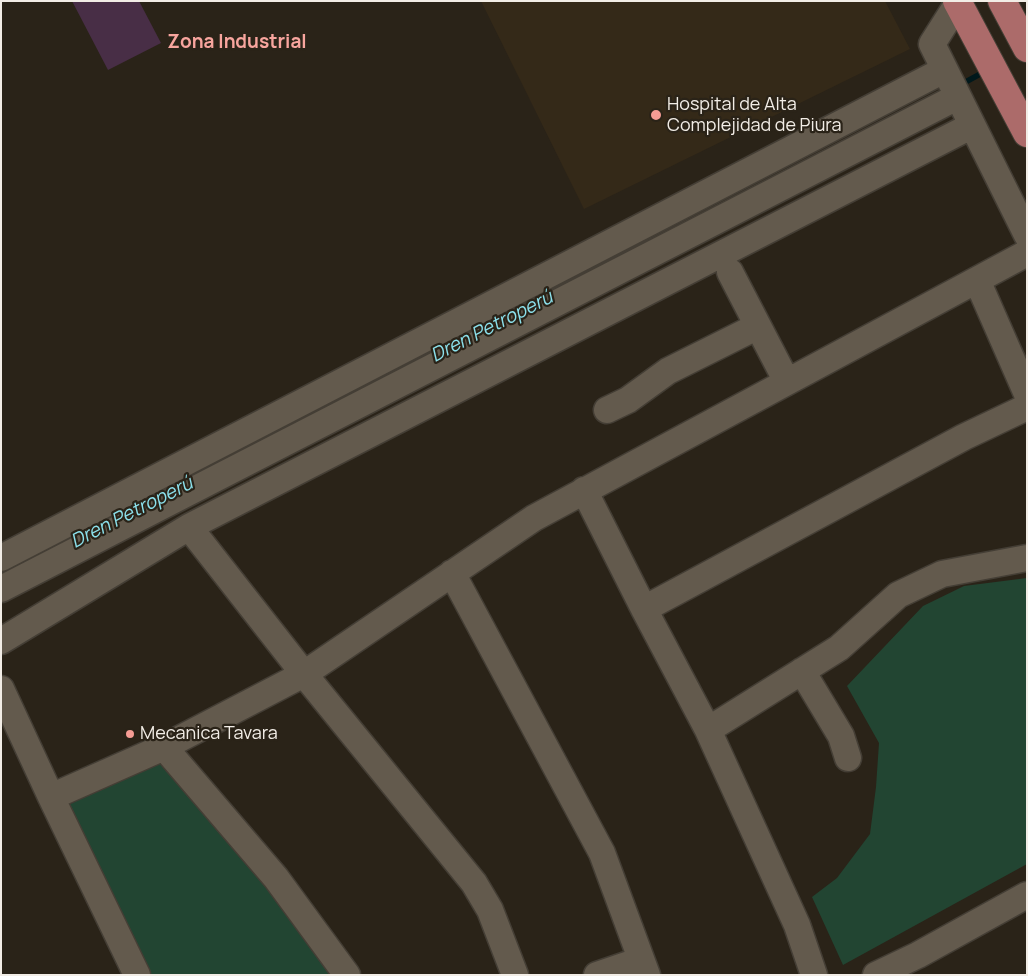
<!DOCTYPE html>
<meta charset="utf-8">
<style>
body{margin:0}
#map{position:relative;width:1028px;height:976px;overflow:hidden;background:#2a2318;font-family:Manrope,sans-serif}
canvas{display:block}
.frame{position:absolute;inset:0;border:2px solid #f2ede6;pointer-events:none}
</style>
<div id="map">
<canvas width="1028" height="976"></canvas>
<div class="frame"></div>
</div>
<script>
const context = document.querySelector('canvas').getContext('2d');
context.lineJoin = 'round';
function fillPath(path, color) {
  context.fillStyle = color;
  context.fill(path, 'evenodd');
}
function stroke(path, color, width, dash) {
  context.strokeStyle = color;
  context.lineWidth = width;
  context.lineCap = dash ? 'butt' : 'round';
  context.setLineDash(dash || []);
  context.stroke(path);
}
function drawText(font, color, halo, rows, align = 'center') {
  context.font = font + ' Manrope,sans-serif';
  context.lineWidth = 4.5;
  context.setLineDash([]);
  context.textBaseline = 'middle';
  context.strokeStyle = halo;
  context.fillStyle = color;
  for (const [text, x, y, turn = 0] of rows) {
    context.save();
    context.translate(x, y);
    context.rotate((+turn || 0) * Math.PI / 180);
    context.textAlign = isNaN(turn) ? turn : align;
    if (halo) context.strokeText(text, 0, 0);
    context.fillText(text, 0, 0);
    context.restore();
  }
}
fillPath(new Path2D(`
 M 481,1 L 885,1 L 910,49 L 584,209 Z`), '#342918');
fillPath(new Path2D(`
 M 1027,578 L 1027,864 L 843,965 L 812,897 L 837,878 L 870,834 L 876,787 L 879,743 L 847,686 L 923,606 L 964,586 Z
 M 157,761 L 285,895 L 331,975 L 145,975 L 62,808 Z`), '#224532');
stroke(new Path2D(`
 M 960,85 L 982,73`), '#00181b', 5.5);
fillPath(new Path2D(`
 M 72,1 L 139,1 L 161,43 L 108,70 Z`), '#482e46');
const minor = new Path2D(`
 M 958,3 L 932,44 L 1027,235
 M 730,272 L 787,382
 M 977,280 L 1027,394
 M 607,410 L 628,400 L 668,371 L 758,326
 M 584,490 L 644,609 L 708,730 L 797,925 L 814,975
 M 189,527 L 304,674 L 474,883 L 490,910 L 515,975
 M 1,558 L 944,70
 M 452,573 L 602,853 L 647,975
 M 1,589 L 957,97
 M 644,609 L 964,437 L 1027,407
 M 1,641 L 189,527 L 971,126
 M 802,671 L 841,736 L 848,758
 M 1,689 L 51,797 L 137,975
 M 708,730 L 839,648 L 898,595 L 942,574 L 1027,558
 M 164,747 L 276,878 L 347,975
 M 51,797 L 164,747 L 304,674 L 534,518 L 1027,253
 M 597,975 L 641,960
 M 876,975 L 918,955 L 1027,895`);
const major = new Path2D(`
 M 957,1 L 1027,133
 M 1002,1 L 1027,48`);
stroke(minor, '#443e35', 29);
stroke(major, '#443e35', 30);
stroke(minor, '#635a4d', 26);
stroke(major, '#ac6b6a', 28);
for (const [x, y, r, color] of [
 [656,115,6,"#f59c94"],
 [130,734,5,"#f59c94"]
]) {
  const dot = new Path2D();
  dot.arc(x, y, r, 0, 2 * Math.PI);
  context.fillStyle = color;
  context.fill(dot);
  stroke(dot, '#2a2318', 2);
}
drawText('18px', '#f2ede6', '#2a2318', [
 ["Hospital de Alta",667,105],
 ["Complejidad de Piura",667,126],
 ["Mecanica Tavara",140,734]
], 'left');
drawText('bold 19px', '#f8a59e', '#2a2318', [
 ["Zona Industrial",237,43]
]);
drawText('italic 19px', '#8ce1ec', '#2a2318', [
 ["Dren Petroperú",492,327,-27],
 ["Dren Petroperú",132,513,-27]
]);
</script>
